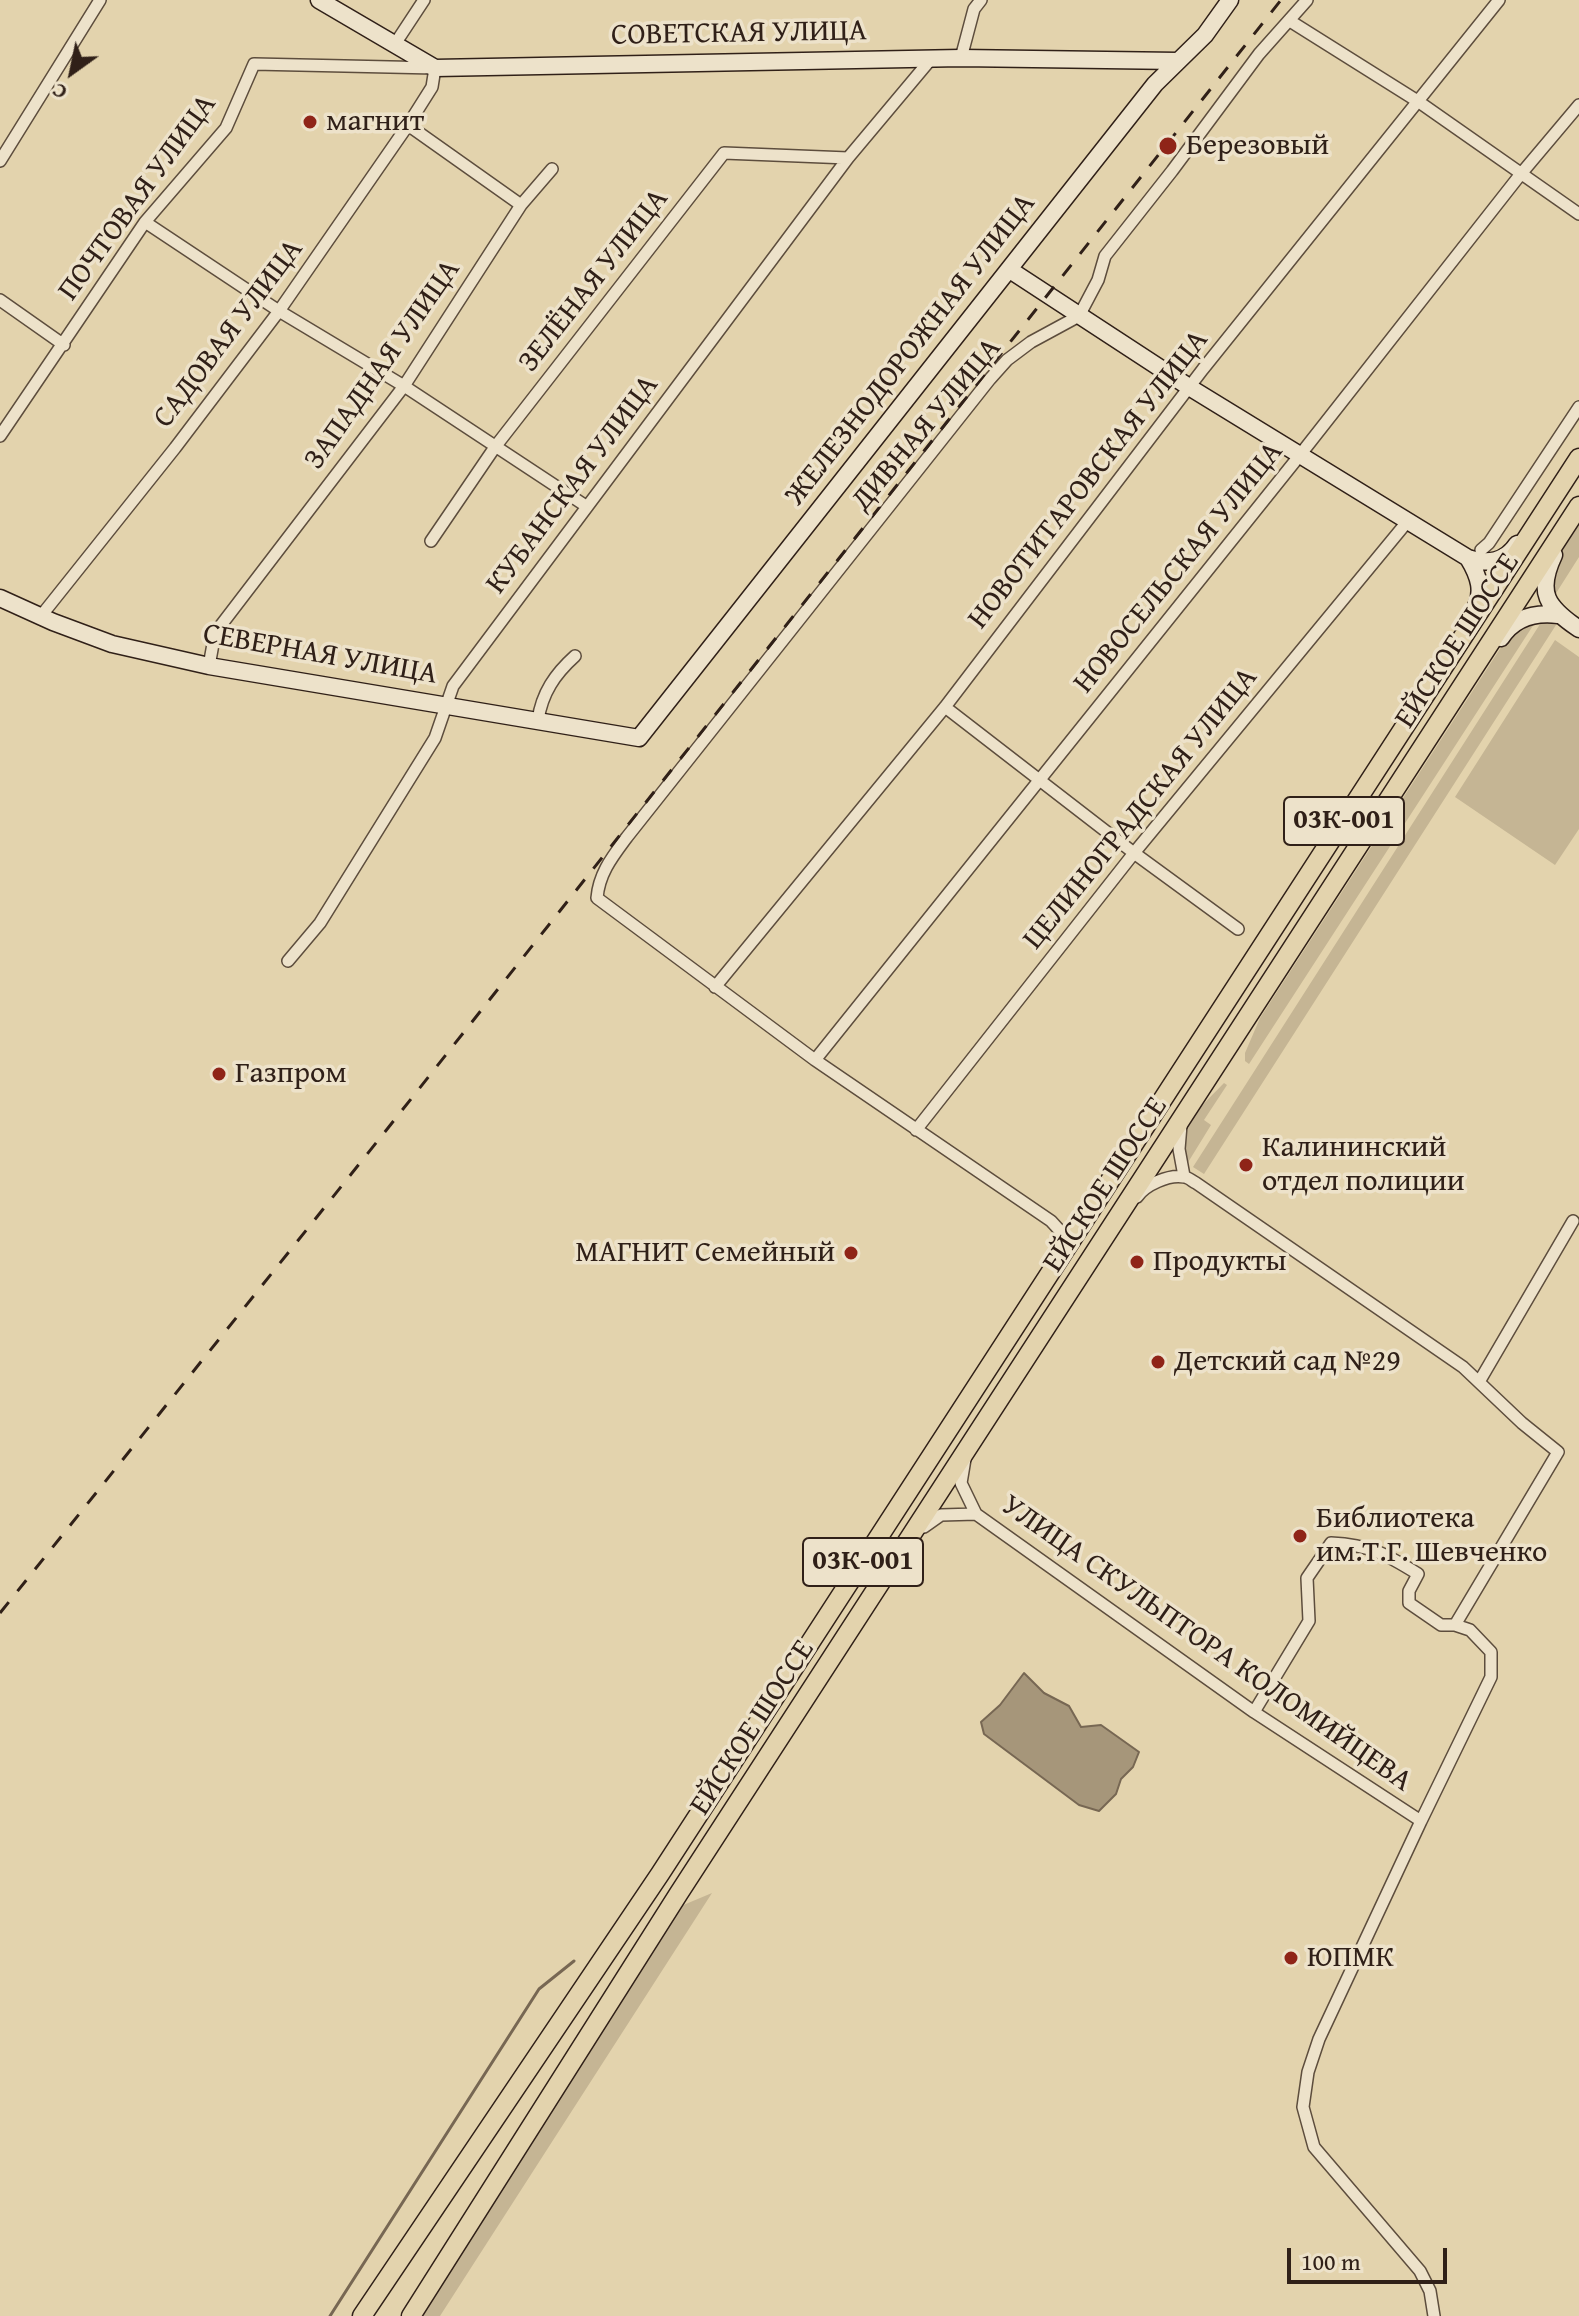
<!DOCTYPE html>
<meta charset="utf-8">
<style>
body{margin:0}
#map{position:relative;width:1579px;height:2316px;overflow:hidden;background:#e3d3ad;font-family:"Gentium Book Plus",serif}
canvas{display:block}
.north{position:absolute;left:32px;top:32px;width:80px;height:80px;-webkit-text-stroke:6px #ede2ca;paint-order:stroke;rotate:213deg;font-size:22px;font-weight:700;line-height:32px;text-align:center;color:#302018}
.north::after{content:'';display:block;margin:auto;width:28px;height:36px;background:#302018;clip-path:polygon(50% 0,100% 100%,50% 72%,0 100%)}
.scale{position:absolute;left:1287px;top:2248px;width:160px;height:36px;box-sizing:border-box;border:4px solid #302018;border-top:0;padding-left:10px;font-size:24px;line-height:28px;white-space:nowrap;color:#302018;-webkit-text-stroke:6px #ede2ca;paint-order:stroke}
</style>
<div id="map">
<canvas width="1579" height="2316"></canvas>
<div class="north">С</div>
<div class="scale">100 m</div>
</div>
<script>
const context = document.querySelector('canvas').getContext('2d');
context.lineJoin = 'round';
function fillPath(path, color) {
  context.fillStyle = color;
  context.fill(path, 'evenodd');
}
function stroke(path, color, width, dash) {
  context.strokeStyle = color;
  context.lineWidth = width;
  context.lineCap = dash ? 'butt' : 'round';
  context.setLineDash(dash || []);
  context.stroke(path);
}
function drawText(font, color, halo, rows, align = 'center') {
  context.font = font + ' "Gentium Book Plus",serif';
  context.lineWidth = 7;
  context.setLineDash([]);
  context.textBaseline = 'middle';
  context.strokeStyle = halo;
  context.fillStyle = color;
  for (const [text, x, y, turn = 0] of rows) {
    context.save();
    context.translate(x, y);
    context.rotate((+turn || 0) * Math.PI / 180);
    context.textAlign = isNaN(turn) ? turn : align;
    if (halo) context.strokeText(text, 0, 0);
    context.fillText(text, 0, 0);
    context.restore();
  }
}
fillPath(new Path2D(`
 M 1579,525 L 1579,557 L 1553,598 C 1553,561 1559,555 1579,525 Z
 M 1536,621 L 1249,1064 L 1245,1061 L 1245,1053 L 1260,1018 L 1509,635 Z
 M 1542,621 L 1556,625 L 1204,1174 L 1193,1167 Z
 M 1555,640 L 1579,657 L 1579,829 L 1555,865 L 1455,797 Z
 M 1224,1083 L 1227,1085 L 1204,1120 L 1211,1125 L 1187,1164 C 1185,1156 1182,1146 1184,1137 C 1188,1116 1210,1098 1224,1083 Z
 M 712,1893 L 440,2316 L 422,2316 L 681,1906 Z`), '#c5b594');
const water = new Path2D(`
 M 1024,1673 L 1044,1693 L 1069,1706 L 1081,1727 L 1101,1725 L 1139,1752 L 1133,1767 L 1121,1779 L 1116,1794 L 1099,1811 L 1079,1805 L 984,1734 L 981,1722 L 1000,1705 Z`);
fillPath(water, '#a6967a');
stroke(water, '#776753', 2);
stroke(new Path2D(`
 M 330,2316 L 539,1989 L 574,1961`), '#776753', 3);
const street = new Path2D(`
 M 1290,21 L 1419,102 L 1579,214
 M 395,44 L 424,0
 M 961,58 L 974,9 L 981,0
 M 0,161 L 100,0
 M 521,205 L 552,169
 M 145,222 L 279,311 L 404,386 L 586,506
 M 0,300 L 64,345
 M 0,436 L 145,222 L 226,128 L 254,64 L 435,68 L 432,87 L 408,125 L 279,311 L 175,448 L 41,616
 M 431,541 L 495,447 L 724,153 L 848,158
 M 1481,550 L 1489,543 L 1579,407
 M 209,666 L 215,633 L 404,386 L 521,205 L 408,125
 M 945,707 L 1134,853 L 1238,929
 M 538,720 C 542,693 555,674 575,656
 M 288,961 L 320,923 L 435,738 L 453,686 L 848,158 L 931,59
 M 715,987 L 945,707 L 1203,369 L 1499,0
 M 815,1060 L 1300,455 L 1520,175 L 1579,105
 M 1181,1125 L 1179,1149 L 1184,1176
 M 916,1130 L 1134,853 L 1407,522
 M 1137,1197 C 1145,1185 1169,1174 1184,1177 C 1188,1177 1192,1181 1196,1183 L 1463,1367 L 1522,1423 L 1558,1452 L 1455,1625 L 1441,1625 L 1409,1603 L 1409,1591 L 1418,1574 C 1386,1554 1370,1545 1331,1543 L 1307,1578 L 1309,1621 L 1254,1712
 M 1066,1250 L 1062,1233 L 1051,1221 L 815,1060 L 597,898 C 599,873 613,856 627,837 L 990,379 L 1007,360 L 1031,342 L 1079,316 L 1098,280 L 1105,256 L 1172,171 L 1259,54 L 1307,0
 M 1479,1382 L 1573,1221
 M 965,1459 L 961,1483 L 976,1514
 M 924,1527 L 941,1515 L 976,1514 L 1254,1712 L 1421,1821 L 1319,2039 L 1308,2072 L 1303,2107 L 1314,2147 L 1420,2271 L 1430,2291 L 1434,2316
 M 1421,1821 L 1491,1677 L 1491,1652 L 1470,1630 L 1455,1625`);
const secondary = new Path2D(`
 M 319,0 L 435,68 L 961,58 L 1178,61
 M 1010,270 L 1189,387 L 1468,558 C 1488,565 1505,562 1517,544
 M 1554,555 C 1536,593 1547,607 1579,629
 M 1468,558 C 1479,576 1485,593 1473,612
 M 0,598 L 53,622 L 112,644 L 209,666 L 639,738 L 1155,84 L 1205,35 L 1230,0
 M 1501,638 C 1514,618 1534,612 1558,615`);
const primary = new Path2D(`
 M 362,2316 L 660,1874 L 1579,458
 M 411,2316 L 679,1893 L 1579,506`);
stroke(street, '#5d4d3d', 14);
stroke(secondary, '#302018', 19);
stroke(primary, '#302018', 21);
stroke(street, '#ede2ca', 11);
stroke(secondary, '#ede2ca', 16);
stroke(primary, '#e3d3ad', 18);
stroke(new Path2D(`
 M 0,1613 L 388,1128 L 1281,0`), '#302018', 3, [14, 14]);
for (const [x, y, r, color] of [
 [310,122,8,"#8f2418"],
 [1168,146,10,"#8f2418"],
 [219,1074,8,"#8f2418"],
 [1246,1165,8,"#8f2418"],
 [851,1253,8,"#8f2418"],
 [1137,1262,8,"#8f2418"],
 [1158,1362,8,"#8f2418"],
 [1300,1536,8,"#8f2418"],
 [1291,1958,8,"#8f2418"]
]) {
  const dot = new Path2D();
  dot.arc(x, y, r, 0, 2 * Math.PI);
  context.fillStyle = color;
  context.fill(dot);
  stroke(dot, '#ede2ca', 3);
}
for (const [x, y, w] of [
 [1344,821,120],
 [863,1562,120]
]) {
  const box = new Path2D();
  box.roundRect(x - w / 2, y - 24, w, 48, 6);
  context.fillStyle = '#ede2ca';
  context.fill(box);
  stroke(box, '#302018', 2);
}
drawText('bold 28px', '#302018', null, [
 ["03К-001",1344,821],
 ["03К-001",863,1562]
]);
drawText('30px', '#302018', '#ede2ca', [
 ["СОВЕТСКАЯ УЛИЦА",739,34,-1],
 ["ПОЧТОВАЯ УЛИЦА",138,198,-54],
 ["ЗЕЛЁНАЯ УЛИЦА",594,281,-52],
 ["САДОВАЯ УЛИЦА",229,334,-53],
 ["ЖЕЛЕЗНОДОРОЖНАЯ УЛИЦА",911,350,-52],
 ["ЗАПАДНАЯ УЛИЦА",383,365,-55],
 ["ДИВНАЯ УЛИЦА",927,425,-50],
 ["НОВОТИТАРОВСКАЯ УЛИЦА",1089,480,-52],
 ["КУБАНСКАЯ УЛИЦА",573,485,-53],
 ["НОВОСЕЛЬСКАЯ УЛИЦА",1179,568,-51],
 ["ЕЙСКОЕ ШОССЕ",1458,641,-57],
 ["СЕВЕРНАЯ УЛИЦА",320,655,10],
 ["ЦЕЛИНОГРАДСКАЯ УЛИЦА",1141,809,-51],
 ["ЕЙСКОЕ ШОССЕ",1106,1185,-57],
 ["УЛИЦА СКУЛЬПТОРА КОЛОМИЙЦЕВА",1206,1644,35],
 ["ЕЙСКОЕ ШОССЕ",753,1728,-57]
]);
drawText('30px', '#302018', '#ede2ca', [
 ["магнит",326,122],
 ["Березовый",1186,146],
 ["Газпром",235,1074],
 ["Калининский",1262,1148],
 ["отдел полиции",1262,1182],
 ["МАГНИТ Семейный",835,1253,"right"],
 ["Продукты",1153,1262],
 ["Детский сад №29",1174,1362],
 ["Библиотека",1316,1519],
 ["им.Т.Г. Шевченко",1316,1553],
 ["ЮПМК",1307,1958]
], 'left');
</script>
